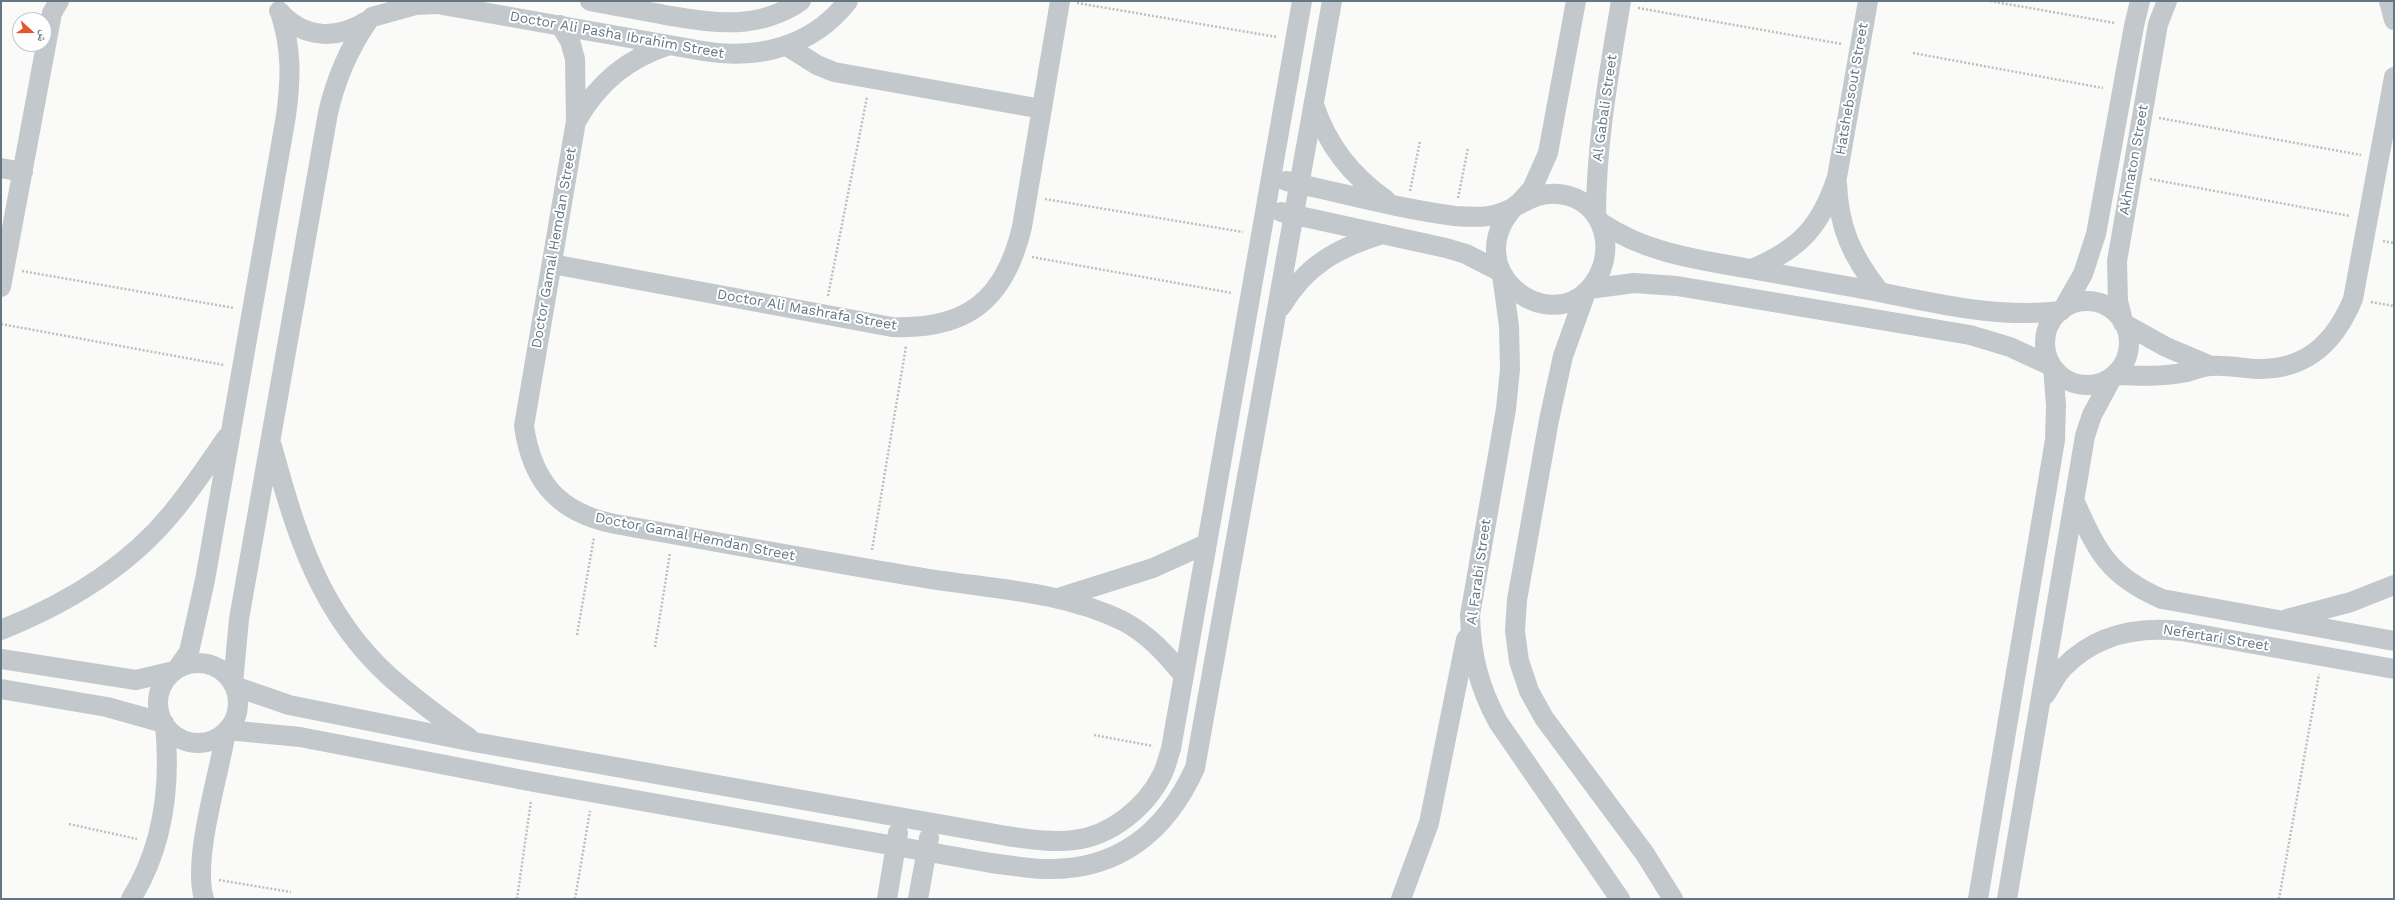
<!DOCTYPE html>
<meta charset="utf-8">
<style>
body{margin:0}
#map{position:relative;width:2395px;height:900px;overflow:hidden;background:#fafaf8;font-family:"Work Sans","Noto Naskh Arabic",sans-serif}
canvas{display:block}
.frame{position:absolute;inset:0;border:2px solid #657683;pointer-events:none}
.north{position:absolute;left:12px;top:12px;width:40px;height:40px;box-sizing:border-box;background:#fff;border:1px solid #c1c8cd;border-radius:50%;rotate:111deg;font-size:11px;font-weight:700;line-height:16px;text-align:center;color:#657683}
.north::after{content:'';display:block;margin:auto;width:14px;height:18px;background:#e4572e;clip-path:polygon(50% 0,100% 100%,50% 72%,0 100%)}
</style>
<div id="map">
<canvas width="2395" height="900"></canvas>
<div class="frame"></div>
<div class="north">ش</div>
</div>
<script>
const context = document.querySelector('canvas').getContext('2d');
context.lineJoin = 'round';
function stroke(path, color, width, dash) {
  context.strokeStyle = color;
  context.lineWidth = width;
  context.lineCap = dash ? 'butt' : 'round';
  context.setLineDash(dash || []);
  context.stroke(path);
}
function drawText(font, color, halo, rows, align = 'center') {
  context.font = font + ' "Work Sans",sans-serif';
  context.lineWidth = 4;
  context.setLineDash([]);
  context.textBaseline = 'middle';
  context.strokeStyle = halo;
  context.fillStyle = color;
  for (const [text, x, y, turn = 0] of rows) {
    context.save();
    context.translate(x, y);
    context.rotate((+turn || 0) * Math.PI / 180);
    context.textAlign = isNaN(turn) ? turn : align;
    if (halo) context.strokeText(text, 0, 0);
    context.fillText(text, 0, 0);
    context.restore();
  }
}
stroke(new Path2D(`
 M 1990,1 L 2115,23
 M 1077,3 L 1277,37
 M 1638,8 L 1842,44
 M 1913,53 L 2103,88
 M 2159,118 L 2361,155
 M 2150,179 L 2350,216
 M 1410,191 L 1420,141
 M 1458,198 L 1468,148
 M 1045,199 L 1243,232
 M 2383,241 L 2394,243
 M 1032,257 L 1232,293
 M 22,271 L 234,308
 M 828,296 L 867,97
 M 2371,302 L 2394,306
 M 1,324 L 224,365
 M 872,550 L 906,346
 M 577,635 L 594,537
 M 655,647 L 670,553
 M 1094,735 L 1153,746
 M 69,824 L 137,839
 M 219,880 L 291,892
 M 517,899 L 531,801
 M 575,899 L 590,811
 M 2279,899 L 2319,674`), '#bbbfc2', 2.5, [2, 2]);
stroke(new Path2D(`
 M 590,1 C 615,6 640,10 665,15 C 714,23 757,31 801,1
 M 2389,1 L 2394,20
 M 279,11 C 303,39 337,40 367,21
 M 372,17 L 415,5 L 437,4 L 703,51 C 758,60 812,47 848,1
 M 560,25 L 570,41 L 575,59 L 576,121 L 524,426 C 532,482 559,513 615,524 C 718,542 821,561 924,578 C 991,589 1062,591 1123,621 C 1148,634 1166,654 1183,675
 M 787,46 L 817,65 L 834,72 L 1042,109
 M 1314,105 C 1328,146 1351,175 1386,200
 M 577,120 C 599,82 627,59 669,45
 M 1,168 L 23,172
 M 1286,181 C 1342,193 1399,209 1455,216 C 1468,217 1482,218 1494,215 C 1519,209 1531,191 1559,194 C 1607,199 1619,257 1589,289 C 1546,336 1456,269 1516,205
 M 1837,184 C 1839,229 1852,256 1879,291
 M 1520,202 L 1532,189 L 1548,153 L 1576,1
 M 1281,212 L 1446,248 L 1466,254 L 1501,272
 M 1596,216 C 1596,143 1609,73 1621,1
 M 1600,222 C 1644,252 1693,259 1745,268 C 1779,274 1812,280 1846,286 C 1919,298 1987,320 2061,311
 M 552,264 L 892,327 C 968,330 1005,299 1022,227 L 1060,1
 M 1752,269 C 1800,249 1821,226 1837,177 L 1868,1
 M 1502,275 L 1509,326 L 1510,369 L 1506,409 L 1470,615 C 1471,655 1479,687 1498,722 L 1620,899
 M 1,287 L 52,13 L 59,1
 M 1589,289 L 1634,283 L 1677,286 L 1970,335 L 2010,347 L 2051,366
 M 1586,292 L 1563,356 L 1549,420 L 1517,600 L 1515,631 L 1519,661 L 1529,691 L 1544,718 L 1645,854 L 1673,899
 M2045 343a42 42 0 1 1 84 0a42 42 0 1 1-84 0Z
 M 1281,307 C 1306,265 1337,248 1383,234
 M 2063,309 L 2083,274 L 2096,234 L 2134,26 L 2140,1
 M 2123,321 L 2118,301 L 2117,261 L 2158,24 L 2167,1
 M 2123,323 L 2166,347 L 2211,366
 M 2114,375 C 2139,376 2163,377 2187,372 C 2195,370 2203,366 2211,366 C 2226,365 2242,368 2257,369 C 2307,370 2335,342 2353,299 L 2394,77
 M 272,446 C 296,534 320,614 390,677 C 415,699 442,719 469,738
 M 2074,500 C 2097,551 2108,576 2162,599 L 2394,641
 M 1058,598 L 1153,568 L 1206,544
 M 2287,619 L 2351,602 L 2394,585
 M 1,630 C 66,604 127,568 172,513 C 192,489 209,463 227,437
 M 1,659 L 136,680 L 174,671
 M158 703a40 40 0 1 1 80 0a40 40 0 1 1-80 0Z
 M 177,669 L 189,652 L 205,580 L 286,116 C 291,78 292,50 280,12
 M 233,684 L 239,619 L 328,113 C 336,78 348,50 368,21
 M 234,686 L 289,705 L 474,742 L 1007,836 C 1029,839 1052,843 1074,840 C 1111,836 1146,807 1162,775 C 1166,767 1168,757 1171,749 L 1302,1
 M 1,689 L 107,707 L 164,723
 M 2045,695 C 2051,686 2056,675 2064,667 C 2096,634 2137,626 2181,631 L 2394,669
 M 227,730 L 300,737 L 534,782 L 991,863 C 1009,865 1027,869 1045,869 C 1118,871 1166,832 1195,768 L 1332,1
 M 131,899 C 164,846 171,786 165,725
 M 204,899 C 192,859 219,775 226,732
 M 887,899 L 898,833
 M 918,899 L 929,838
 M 1401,899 L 1429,823 L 1466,639
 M 1978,899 L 2055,440 L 2056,405 L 2053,368
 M 2007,899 L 2085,436 L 2092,415 L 2113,376`), '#c3c8cc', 20);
drawText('14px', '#657683', '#fff', [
 ["Doctor Ali Pasha Ibrahim Street",617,35,10],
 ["Hatshebsout Street",1852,89,-80],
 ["Al Gabali Street",1605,108,-82],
 ["Akhnaton Street",2134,160,-80],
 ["Doctor Gamal Hemdan Street",554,248,-80],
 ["Doctor Ali Mashrafa Street",807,310,10],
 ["Doctor Gamal Hemdan Street",695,537,11],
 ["Al Farabi Street",1479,572,-82],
 ["Nefertari Street",2216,638,9]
]);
</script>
